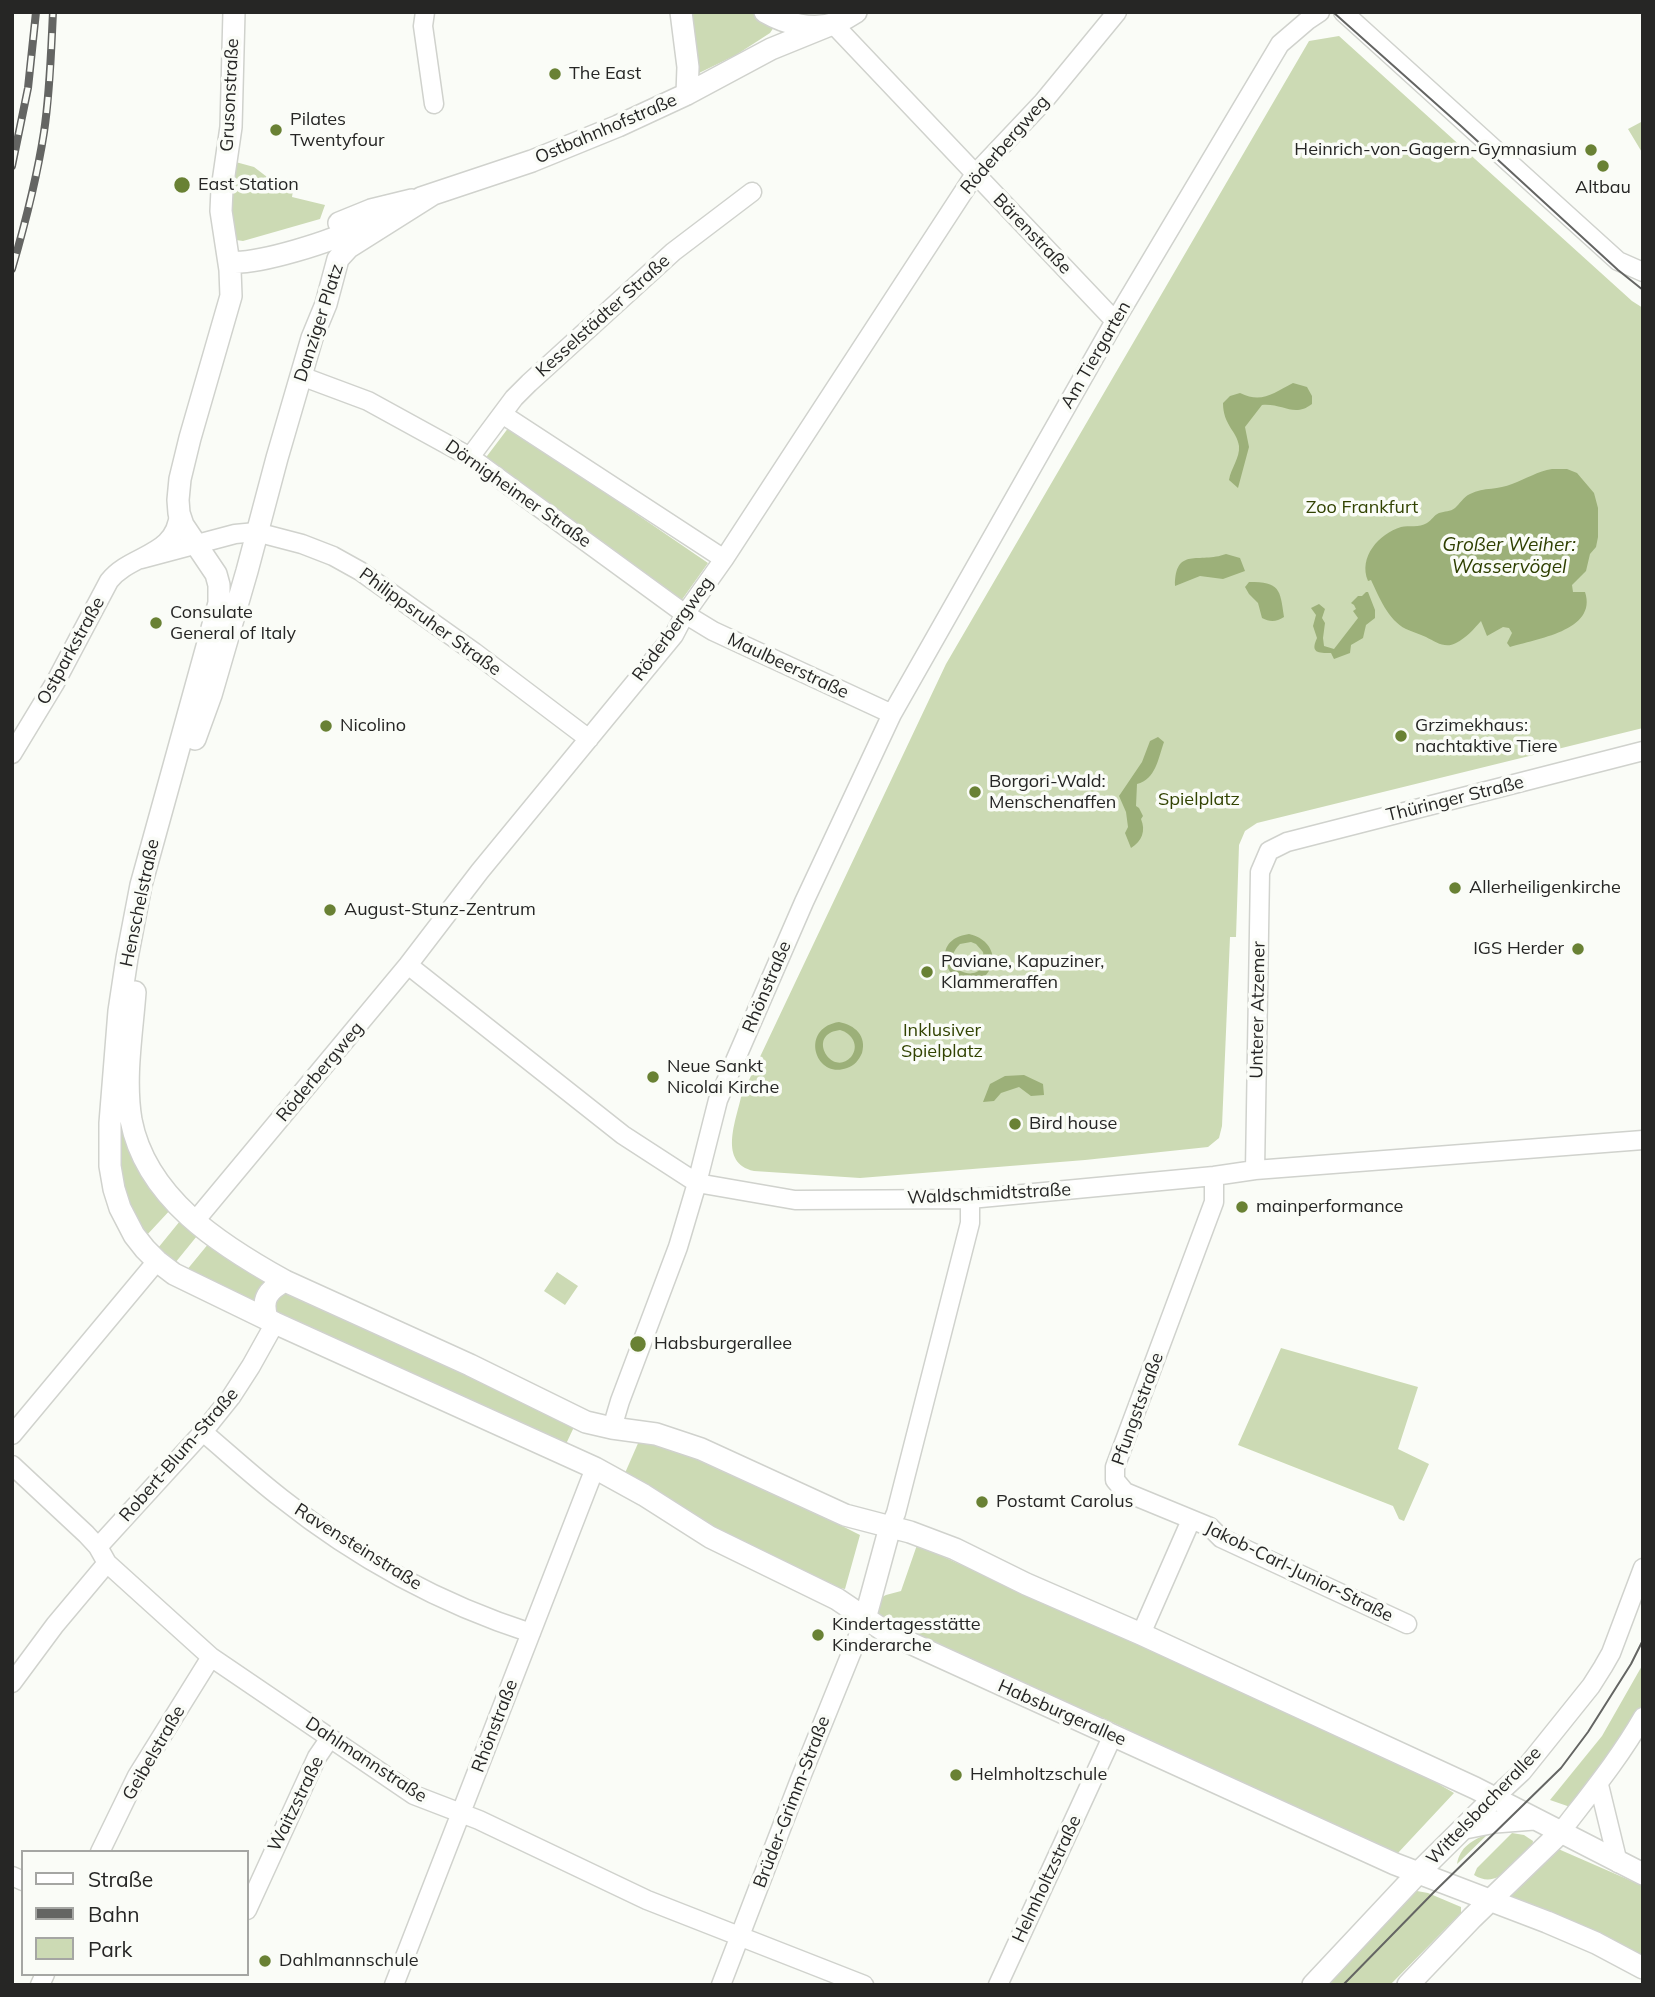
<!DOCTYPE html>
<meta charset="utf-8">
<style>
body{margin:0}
#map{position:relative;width:1655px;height:1997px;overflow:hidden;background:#fafcf7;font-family:Mulish,sans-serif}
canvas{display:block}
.frame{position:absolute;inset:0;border:14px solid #262625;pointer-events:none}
.legend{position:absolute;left:21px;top:1850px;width:228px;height:126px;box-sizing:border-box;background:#fafcf7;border:2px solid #a5a6a3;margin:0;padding:9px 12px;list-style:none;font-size:21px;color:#262625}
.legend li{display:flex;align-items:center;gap:14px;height:35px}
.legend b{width:35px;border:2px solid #a5a6a3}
</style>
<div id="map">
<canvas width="1655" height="1997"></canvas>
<div class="frame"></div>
<ul class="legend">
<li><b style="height:9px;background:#fff"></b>Straße</li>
<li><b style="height:9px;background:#646563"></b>Bahn</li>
<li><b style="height:19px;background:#ccdab4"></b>Park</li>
</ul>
</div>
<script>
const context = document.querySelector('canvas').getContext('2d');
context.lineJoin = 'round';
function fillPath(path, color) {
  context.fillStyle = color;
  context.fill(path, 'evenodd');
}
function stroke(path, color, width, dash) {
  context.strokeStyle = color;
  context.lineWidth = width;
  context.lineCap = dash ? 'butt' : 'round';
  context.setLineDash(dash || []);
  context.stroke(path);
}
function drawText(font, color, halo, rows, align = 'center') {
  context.font = font + ' Mulish,sans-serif';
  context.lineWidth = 7;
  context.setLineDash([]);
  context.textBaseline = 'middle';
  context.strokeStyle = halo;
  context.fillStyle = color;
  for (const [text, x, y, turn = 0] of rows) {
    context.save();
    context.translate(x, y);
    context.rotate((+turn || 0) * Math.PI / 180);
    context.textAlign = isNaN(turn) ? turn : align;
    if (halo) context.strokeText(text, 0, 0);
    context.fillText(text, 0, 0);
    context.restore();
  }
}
fillPath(new Path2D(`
 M 691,12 L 754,12 L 773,23 L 774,27 L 770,33 L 736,55 L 699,73 Z
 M 1339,36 L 1632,301 L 1643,308 L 1643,728 L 1257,823 L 1245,831 L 1239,845 L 1236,937 L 1230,937 L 1222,1126 L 1219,1138 L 1208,1147 L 1085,1160 L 860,1178 L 754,1171 C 718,1163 736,1121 741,1097 L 946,664 L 1309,41 Z
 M 1643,121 L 1643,154 L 1628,129 Z
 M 232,161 L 254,167 L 271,180 L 294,184 L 292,197 L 325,205 L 320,219 L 243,241 L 236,240 L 228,197 Z
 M 509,427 L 708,563 L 681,601 L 484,460 Z
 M 122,1123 L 172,1208 L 146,1236 L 126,1200 L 119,1166 L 117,1125 Z
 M 180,1221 L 197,1236 L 175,1263 L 158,1248 Z
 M 209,1243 L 270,1281 L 257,1308 L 186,1271 Z
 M 557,1272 L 578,1286 L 565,1305 L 544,1291 Z
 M 289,1291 L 300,1293 L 574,1427 L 566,1444 L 276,1313 L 275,1302 L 282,1294 Z
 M 1281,1348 L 1418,1387 L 1398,1449 L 1429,1464 L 1404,1521 L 1399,1519 L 1393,1506 L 1238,1445 Z
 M 639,1441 C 714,1457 792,1501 860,1535 L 845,1589 L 825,1585 L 661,1499 L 625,1473 Z
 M 917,1545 L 1397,1760 L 1454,1793 L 1397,1854 L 1158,1748 L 1125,1728 L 1103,1718 L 871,1616 L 876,1600 L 886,1595 L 901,1591 Z
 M 1643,1664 L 1643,1707 L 1624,1741 L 1576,1809 L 1550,1800 L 1602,1736 Z
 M 1512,1833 L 1524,1835 L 1533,1841 L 1532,1848 C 1516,1863 1497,1890 1474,1875 L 1477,1868 Z
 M 1488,1834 L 1457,1864 C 1460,1847 1472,1840 1488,1834 Z
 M 1556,1848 L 1643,1886 L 1643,1959 L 1603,1935 L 1511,1896 L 1510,1891 Z
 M 1417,1891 L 1428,1893 L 1461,1907 L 1461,1913 L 1390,1985 L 1327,1985 Z`), '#ccdab4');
fillPath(new Path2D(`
 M 1293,383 L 1307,387 L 1312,396 L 1312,404 C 1294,418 1283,403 1262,405 L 1245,427 L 1249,447 L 1238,488 L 1229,480 C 1231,468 1240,458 1239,446 C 1237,431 1223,425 1223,403 L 1230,396 L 1240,393 C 1262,404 1273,393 1293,383 Z
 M 1552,469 L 1567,469 L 1577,473 L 1594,493 L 1598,508 L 1598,537 L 1596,547 L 1590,554 L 1586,571 L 1572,585 L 1573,592 L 1585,592 C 1598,631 1535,639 1510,647 L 1507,643 L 1512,633 L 1509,628 L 1503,627 L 1487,636 L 1481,621 C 1474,629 1466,638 1456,643 C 1445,649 1436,642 1426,637 C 1420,634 1412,632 1406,629 C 1388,620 1379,597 1371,580 L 1368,581 C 1358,557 1379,534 1401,527 C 1409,525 1419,528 1427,523 C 1432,520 1434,515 1439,513 C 1445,511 1450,512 1455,508 C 1460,504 1463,497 1470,494 C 1484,487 1499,490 1512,484 C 1526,479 1538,471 1552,469 Z
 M 1226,554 L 1240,558 L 1245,571 L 1223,579 L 1200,576 L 1175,586 C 1175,546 1199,564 1226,554 Z
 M 1249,582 C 1280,582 1280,589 1284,617 C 1276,622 1270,622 1262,618 L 1258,603 L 1249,594 L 1245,587 Z
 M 1366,592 L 1368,592 L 1375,610 L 1375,618 L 1366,625 L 1363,638 L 1351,645 L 1350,653 L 1334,659 L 1331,653 C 1318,653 1310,653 1317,638 L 1313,626 L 1316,615 L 1311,608 L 1319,604 L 1325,609 L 1322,618 L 1325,623 L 1323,638 L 1324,646 L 1334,649 L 1358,618 L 1353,611 L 1356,609 L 1354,605 L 1351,603 L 1358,596 L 1362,596 Z
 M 1158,737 L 1164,742 C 1158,759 1156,779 1137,784 L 1136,806 L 1139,808 L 1143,816 L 1141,819 C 1146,831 1142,841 1131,848 L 1125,833 L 1128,827 L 1126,812 L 1119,796 L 1142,762 L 1150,741 Z
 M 969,934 C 989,938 1001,958 986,975 C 958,1005 919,941 969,934 ZM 971,942 L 976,944 L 983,952 C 991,990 932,971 960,944 Z
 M 839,1022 C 855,1025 867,1036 862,1053 C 859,1060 854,1066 847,1068 C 815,1080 799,1028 839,1022 ZM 840,1030 C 852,1033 860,1046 851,1057 C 832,1078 805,1034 840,1030 Z
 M 1024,1075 L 1043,1084 L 1044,1095 L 1031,1096 L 1019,1087 L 1001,1093 L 994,1101 L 983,1102 L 990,1084 L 1005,1076 Z`), '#9cb079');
const minor = new Path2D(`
 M 425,12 L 423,26 L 434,104
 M 1343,12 L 1618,261 L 1643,272
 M 835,23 L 838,29 L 1115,321
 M 301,376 L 368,401 L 470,457 L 685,614 L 713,631 L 892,714
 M 502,414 L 724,559
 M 470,457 L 514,398 L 529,383 L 673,252 L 752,192
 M 141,559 L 235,534 L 256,532 L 302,544 L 333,556 L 360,571 L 474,652 L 589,739
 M 12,754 L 55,683 L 109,581 C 131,553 176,557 179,513
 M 408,965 L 623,1135 L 697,1183 L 795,1200 L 970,1199 L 1214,1176 L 1255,1170 L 1643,1140
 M 1255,1170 L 1260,872 L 1269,851 L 1287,842 L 1643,751
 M 1214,1176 L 1214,1202 L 1115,1467 L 1115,1480 L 1125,1492 L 1210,1527 L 1221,1538 L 1407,1624
 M 195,1221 L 408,965 L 480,871 L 674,635 L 685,614 L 724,559 L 975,174 L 1043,102 L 1117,12
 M 612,1428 L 620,1401 L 678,1247 L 697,1183 L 718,1100 L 804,902 L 892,714 L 1115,321 L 1280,44 L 1308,20 L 1320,12
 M 203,1432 C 229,1454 254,1477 281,1498 C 355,1557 441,1604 531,1633
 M 12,1435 L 157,1261
 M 12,1465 L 86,1534 L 98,1547 L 107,1563 L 211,1657 L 414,1795 L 479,1820 L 647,1900 L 864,1985
 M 890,1527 L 896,1513 L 970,1223 L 970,1199
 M 98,1547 L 203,1432 L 231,1397 L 251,1366 L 275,1323
 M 1141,1634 L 1191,1520
 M 12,1683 L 55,1625 L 107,1563
 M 1599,1785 L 1618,1863
 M 1494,1798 L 1522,1772 L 1591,1686 L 1603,1667 L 1611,1653 L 1643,1568
 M 1560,1833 C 1589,1795 1619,1759 1643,1717
 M 100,1852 L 137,1776 L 211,1657
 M 12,1876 L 23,1881
 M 247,1910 L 317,1757 L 330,1738
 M 40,1985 L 45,1974
 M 394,1985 L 595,1468
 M 721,1985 L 799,1782 L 865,1619
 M 998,1985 L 1113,1735`);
const major = new Path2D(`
 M 234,12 L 231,127 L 222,189 L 221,211 L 230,270 L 231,296 L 190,438 L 180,479 L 178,500 L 179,513 L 183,525 L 216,574 L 219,585 L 219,603 L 141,885 L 127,958 L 119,1011 L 110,1123 L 110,1166 L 114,1189 L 120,1208 L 134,1235 L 145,1249 L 157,1261 L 174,1274 L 275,1323 L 595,1468 L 644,1495 L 710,1537 L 837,1599 L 886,1632 L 1395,1864 L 1547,1922 L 1596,1943 L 1643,1968
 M 681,12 L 688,67 L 687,94
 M 765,12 C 786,24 813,31 836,23 C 843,20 850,16 856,12
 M 421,198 L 532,161 L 618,126 L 687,94 L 771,49 L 835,23
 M 339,223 L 371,210 L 412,200
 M 229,262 C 257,265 335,241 360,226
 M 195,739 L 211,695 L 247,571 L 277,458 L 312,338 L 326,304 L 338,259 L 349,247 L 433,194
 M 135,992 C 132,1033 124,1078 131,1120 C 146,1198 220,1245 285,1281 L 470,1365 L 586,1422 L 612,1428 L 656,1434 L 701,1449 L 845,1515 L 910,1532 L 955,1549 L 1026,1584 L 1141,1634 L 1475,1788 L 1643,1874
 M 267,1318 C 261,1299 268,1290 285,1281
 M 865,1619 L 890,1527
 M 1465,1828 L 1495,1822 L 1534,1819
 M 1313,1985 L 1418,1873 L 1494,1798
 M 1408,1985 L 1472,1918 L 1560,1833`);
stroke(minor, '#d0d2cd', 21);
stroke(major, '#d0d2cd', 24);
stroke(minor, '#fff', 18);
stroke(major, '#fff', 21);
stroke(new Path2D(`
 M 1333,12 L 1461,126 L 1618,270 L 1643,290
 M 1343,1985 L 1434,1892 L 1561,1768 L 1588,1732 L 1631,1664 L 1643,1640`), '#646563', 2);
const rail = new Path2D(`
 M 12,166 L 28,88 L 36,12
 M 12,269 C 25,224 37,178 44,132 C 50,92 51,52 53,12`);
stroke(rail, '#646563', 8);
stroke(rail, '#fafcf7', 5, [16]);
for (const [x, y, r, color] of [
 [555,74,7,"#698134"],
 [276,130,7,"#698134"],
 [1591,150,7,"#698134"],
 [1603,166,7,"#698134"],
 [182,185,9,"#698134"],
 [156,623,7,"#698134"],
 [326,726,7,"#698134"],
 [1401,736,7,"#698134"],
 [975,792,7,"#698134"],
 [1455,888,7,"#698134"],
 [330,910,7,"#698134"],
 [1578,949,7,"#698134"],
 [927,972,7,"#698134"],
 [653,1077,7,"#698134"],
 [1015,1124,7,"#698134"],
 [1242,1207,7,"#698134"],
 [638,1344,9,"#698134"],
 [982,1502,7,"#698134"],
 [818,1635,7,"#698134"],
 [956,1775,7,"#698134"],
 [265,1961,7,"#698134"]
]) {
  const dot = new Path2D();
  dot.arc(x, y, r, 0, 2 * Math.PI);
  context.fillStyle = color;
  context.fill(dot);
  stroke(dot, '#fafcf7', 2.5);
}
drawText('18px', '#262625', '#fafcf7', [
 ["The East",569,74],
 ["Pilates",290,120],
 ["Twentyfour",290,141],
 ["Heinrich-von-Gagern-Gymnasium",1577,150,"right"],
 ["East Station",198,185],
 ["Altbau",1603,188,"center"],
 ["Consulate",170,613],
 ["General of Italy",170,634],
 ["Nicolino",340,726],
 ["Grzimekhaus:",1415,726],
 ["nachtaktive Tiere",1415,747],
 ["Borgori-Wald:",989,782],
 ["Menschenaffen",989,803],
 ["Allerheiligenkirche",1469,888],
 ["August-Stunz-Zentrum",344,910],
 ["IGS Herder",1564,949,"right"],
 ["Paviane, Kapuziner,",941,962],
 ["Klammeraffen",941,983],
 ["Neue Sankt",667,1067],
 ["Nicolai Kirche",667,1088],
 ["Bird house",1029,1124],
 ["mainperformance",1256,1207],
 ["Habsburgerallee",654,1344],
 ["Postamt Carolus",996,1502],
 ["Kindertagesstätte",832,1625],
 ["Kinderarche",832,1646],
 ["Helmholtzschule",970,1775],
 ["Dahlmannschule",279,1961]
], 'left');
drawText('18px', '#262625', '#fafcf7', [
 ["Grusonstraße",230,95,-87],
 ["Ostbahnhofstraße",606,129,-23],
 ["Röderbergweg",1005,145,-49],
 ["Bärenstraße",1032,234,46],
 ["Kesselstädter Straße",603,316,-42],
 ["Danziger Platz",319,323,-72],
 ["Am Tiergarten",1096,355,-60],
 ["Dörnigheimer Straße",518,494,35],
 ["Philippsruher Straße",430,622,36],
 ["Röderbergweg",673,629,-54],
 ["Ostparkstraße",71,651,-61],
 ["Maulbeerstraße",788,666,25],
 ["Thüringer Straße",1455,799,-14],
 ["Henschelstraße",140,903,-78],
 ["Rhönstraße",767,987,-67],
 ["Unterer Atzemer",1258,1010,-89],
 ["Röderbergweg",320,1072,-50],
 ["Waldschmidtstraße",989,1194,-3],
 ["Pfungststraße",1138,1409,-70],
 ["Robert-Blum-Straße",179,1455,-49],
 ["Ravensteinstraße",358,1547,32],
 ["Jakob-Carl-Junior-Straße",1299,1572,26],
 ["Habsburgerallee",1062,1713,24],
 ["Rhönstraße",495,1726,-69],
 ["Geibelstraße",154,1753,-60],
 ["Dahlmannstraße",366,1760,33],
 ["Brüder-Grimm-Straße",792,1802,-69],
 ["Waitzstraße",296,1804,-64],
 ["Wittelsbacherallee",1484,1806,-46],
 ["Helmholtzstraße",1047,1879,-65]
]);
drawText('18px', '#324302', '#fafcf7', [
 ["Zoo Frankfurt",1362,508],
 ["Spielplatz",1199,800],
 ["Inklusiver",942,1031],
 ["Spielplatz",942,1052]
]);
drawText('italic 19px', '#2e3f00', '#fafcf7', [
 ["Großer Weiher:",1509,545],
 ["Wasservögel",1509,567]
]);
</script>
